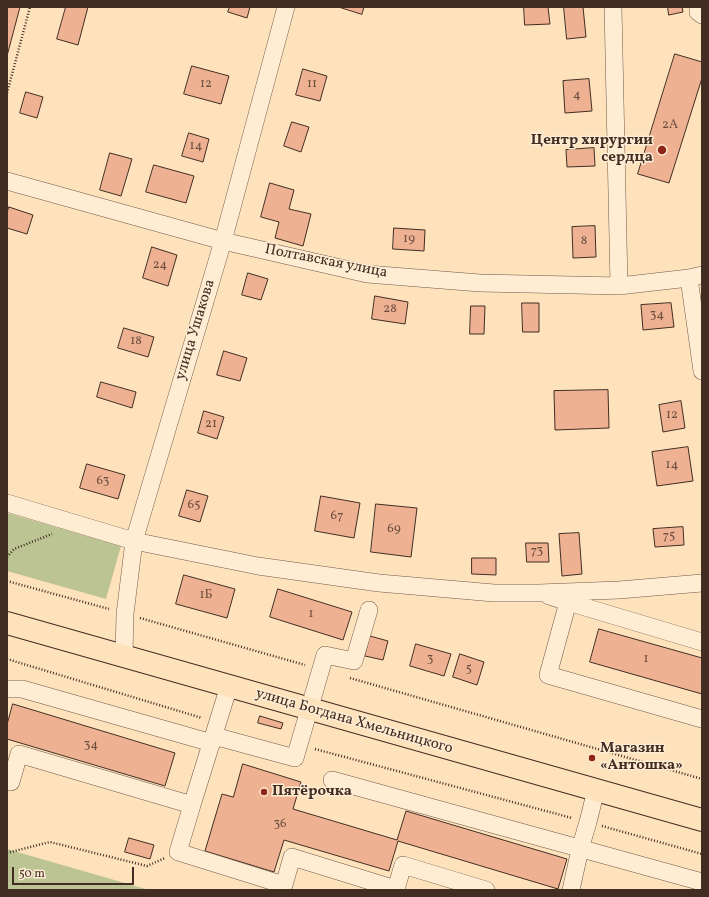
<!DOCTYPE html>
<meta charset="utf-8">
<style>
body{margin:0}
#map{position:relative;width:709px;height:897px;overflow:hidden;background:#fde2bc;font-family:Vollkorn,serif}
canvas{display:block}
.frame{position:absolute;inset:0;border:8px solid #422d23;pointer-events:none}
.scale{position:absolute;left:12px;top:867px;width:122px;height:18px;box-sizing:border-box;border:2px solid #422d23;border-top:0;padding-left:5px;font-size:12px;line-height:14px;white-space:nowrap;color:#422d23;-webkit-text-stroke:3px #feecd3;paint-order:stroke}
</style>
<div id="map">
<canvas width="709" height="897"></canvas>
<div class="frame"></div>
<div class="scale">50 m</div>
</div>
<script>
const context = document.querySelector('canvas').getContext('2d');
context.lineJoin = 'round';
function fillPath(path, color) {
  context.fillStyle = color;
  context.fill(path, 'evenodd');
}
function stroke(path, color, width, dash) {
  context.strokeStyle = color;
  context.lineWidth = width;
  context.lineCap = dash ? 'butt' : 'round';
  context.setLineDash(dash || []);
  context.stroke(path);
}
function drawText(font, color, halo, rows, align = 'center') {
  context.font = font + ' Vollkorn,serif';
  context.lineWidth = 3;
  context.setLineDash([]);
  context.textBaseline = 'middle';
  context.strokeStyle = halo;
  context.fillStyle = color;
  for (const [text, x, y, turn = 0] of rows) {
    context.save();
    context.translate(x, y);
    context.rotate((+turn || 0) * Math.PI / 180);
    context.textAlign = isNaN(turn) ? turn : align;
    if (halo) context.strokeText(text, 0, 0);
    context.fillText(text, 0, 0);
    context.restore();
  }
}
fillPath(new Path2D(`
 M 7,513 L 121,546 L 106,599 L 7,571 Z
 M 7,849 L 149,890 L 7,890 Z`), '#bcc493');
const building = new Path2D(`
 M 7,7 L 20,7 L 7,56 Z
 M 66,7 L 88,7 L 78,45 L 57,39 Z
 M 230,7 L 250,7 L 247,18 L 228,12 Z
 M 339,7 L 364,7 L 362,14 Z
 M 524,7 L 548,7 L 550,24 L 525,25 Z
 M 564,7 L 583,7 L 586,37 L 567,39 Z
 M 668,7 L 682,7 L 683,12 L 669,15 Z
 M 675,54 L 702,62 L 702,78 L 669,183 L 638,174 Z
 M 192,66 L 229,76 L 221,104 L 184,94 Z
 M 303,69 L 327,76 L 320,101 L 296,95 Z
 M 589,79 L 592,111 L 565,113 L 563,81 Z
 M 26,92 L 43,97 L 37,118 L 20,113 Z
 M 292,122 L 309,127 L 301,152 L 284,146 Z
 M 189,133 L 209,139 L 203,162 L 182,156 Z
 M 594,148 L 595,166 L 567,167 L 566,150 Z
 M 110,153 L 132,159 L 121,196 L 100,190 Z
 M 154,165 L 194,176 L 186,203 L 146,192 Z
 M 270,183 L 294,190 L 289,209 L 311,214 L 303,246 L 275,238 L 279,222 L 261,217 Z
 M 9,207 L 33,215 L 27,234 L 7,228 L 7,214 Z
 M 595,226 L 596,257 L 573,258 L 572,227 Z
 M 394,228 L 425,230 L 424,251 L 393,249 Z
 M 152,247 L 177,255 L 168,286 L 143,278 Z
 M 248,273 L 268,279 L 261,300 L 242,295 Z
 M 375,296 L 408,302 L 405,324 L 372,319 Z
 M 522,303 L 539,303 L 539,332 L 523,332 Z
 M 671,303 L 674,327 L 643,330 L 641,305 Z
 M 471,306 L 485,306 L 484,334 L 470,334 Z
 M 124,328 L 154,337 L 148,357 L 118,348 Z
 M 224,351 L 247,358 L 240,381 L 217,375 Z
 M 101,382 L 136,392 L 132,408 L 97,397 Z
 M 608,390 L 609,428 L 555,430 L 554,391 Z
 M 681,401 L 685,428 L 663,432 L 659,405 Z
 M 204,411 L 224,417 L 217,439 L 198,433 Z
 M 688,447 L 693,481 L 657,486 L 652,452 Z
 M 87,464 L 125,475 L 118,499 L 80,488 Z
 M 187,490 L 208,496 L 200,522 L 179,516 Z
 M 321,496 L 360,503 L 354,538 L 315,531 Z
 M 376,504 L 417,508 L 411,557 L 371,552 Z
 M 683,527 L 684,545 L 655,547 L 653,529 Z
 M 579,533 L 582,574 L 562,576 L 559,534 Z
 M 526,543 L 548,543 L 549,562 L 527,562 Z
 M 472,558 L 496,558 L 496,575 L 472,574 Z
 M 184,575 L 235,589 L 227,618 L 176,604 Z
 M 278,589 L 352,612 L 343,640 L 270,617 Z
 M 599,629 L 702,658 L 702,694 L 590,662 Z
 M 370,636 L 388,641 L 383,660 L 365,656 Z
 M 416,644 L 451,654 L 444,676 L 410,666 Z
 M 460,654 L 484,662 L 477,685 L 453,677 Z
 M 13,704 L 175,753 L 165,786 L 7,739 L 7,725 Z
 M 260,716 L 283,723 L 281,729 L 258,723 Z
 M 243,764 L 301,782 L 293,809 L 397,840 L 406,811 L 567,859 L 558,889 L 398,841 L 389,871 L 284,840 L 274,872 L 205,851 L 222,794 L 233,797 Z
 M 129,838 L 154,845 L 150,859 L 125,852 Z`);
fillPath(building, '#eeb293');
stroke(building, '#422d23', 1);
const minor = new Path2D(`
 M 613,7 L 619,286
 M 698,7 L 698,12 L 702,15
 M 7,181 L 223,241 L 367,274 L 480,283 L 619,286 L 689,278 L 702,275
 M 689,278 L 702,371
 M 7,503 L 134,541 L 258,566 L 379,583 L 494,593 L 539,593 L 619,590 L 702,583
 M 549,596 L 568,602 L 548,675 L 702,719
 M 568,602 L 702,642
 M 124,656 L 125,614 L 134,541 L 223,241 L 286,7
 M 7,689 L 22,689 L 212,743
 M 214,736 L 295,758 L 325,655 L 354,661 L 369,610
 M 332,780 L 702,882
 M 7,781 L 11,782 L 19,754 L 192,805 L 178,852 L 284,885 L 292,857 L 396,889 L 403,865 L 486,890
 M 192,805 L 229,686
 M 571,890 L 580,849 L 588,822 L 596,790`);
const major = new Path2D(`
 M 7,623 L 702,820`);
stroke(minor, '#715a49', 18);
stroke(major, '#422d23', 24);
stroke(new Path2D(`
 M 7,93 L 30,7
 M 7,557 L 14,549 L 52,534
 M 7,581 L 109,609
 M 140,618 L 305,665
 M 7,659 L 202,718
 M 350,678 L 702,779
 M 315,749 L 572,818
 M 602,826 L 702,854
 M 7,853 L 50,842 L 147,866 L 165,858`), '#422d23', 2.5, [1, 2]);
stroke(minor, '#feecd3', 17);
stroke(major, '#fde2bc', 22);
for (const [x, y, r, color] of [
 [662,150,5,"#8f2418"],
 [592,758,4,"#8f2418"],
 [264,792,4,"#8f2418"]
]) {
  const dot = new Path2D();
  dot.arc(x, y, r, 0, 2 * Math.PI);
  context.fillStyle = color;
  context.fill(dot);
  stroke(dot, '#feecd3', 1.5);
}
drawText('13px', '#6d4e3f', null, [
 ["12",206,85],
 ["11",312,85],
 ["4",577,96],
 ["2А",670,126],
 ["14",196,147],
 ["19",409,240],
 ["8",584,242],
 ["24",160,266],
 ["28",390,310],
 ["34",657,316],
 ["18",136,342],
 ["12",672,416],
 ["21",211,425],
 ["14",672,466],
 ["63",103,482],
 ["65",194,506],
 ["67",337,517],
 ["69",394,530],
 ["75",669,537],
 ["73",537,552],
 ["1Б",206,596],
 ["1",311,615],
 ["3",430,660],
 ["1",646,660],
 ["5",469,670],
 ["34",91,746],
 ["36",280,825]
]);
drawText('bold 15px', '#422d23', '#feecd3', [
 ["Центр хирургии",653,141,"right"],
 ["сердца",653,158,"right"],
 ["Магазин",600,749],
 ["«Антошка»",600,766],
 ["Пятёрочка",272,792]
], 'left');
drawText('15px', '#422d23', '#feecd3', [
 ["Полтавская улица",326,262,11],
 ["улица Ушакова",196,330,-73],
 ["улица Богдана Хмельницкого",354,722,16]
]);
</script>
